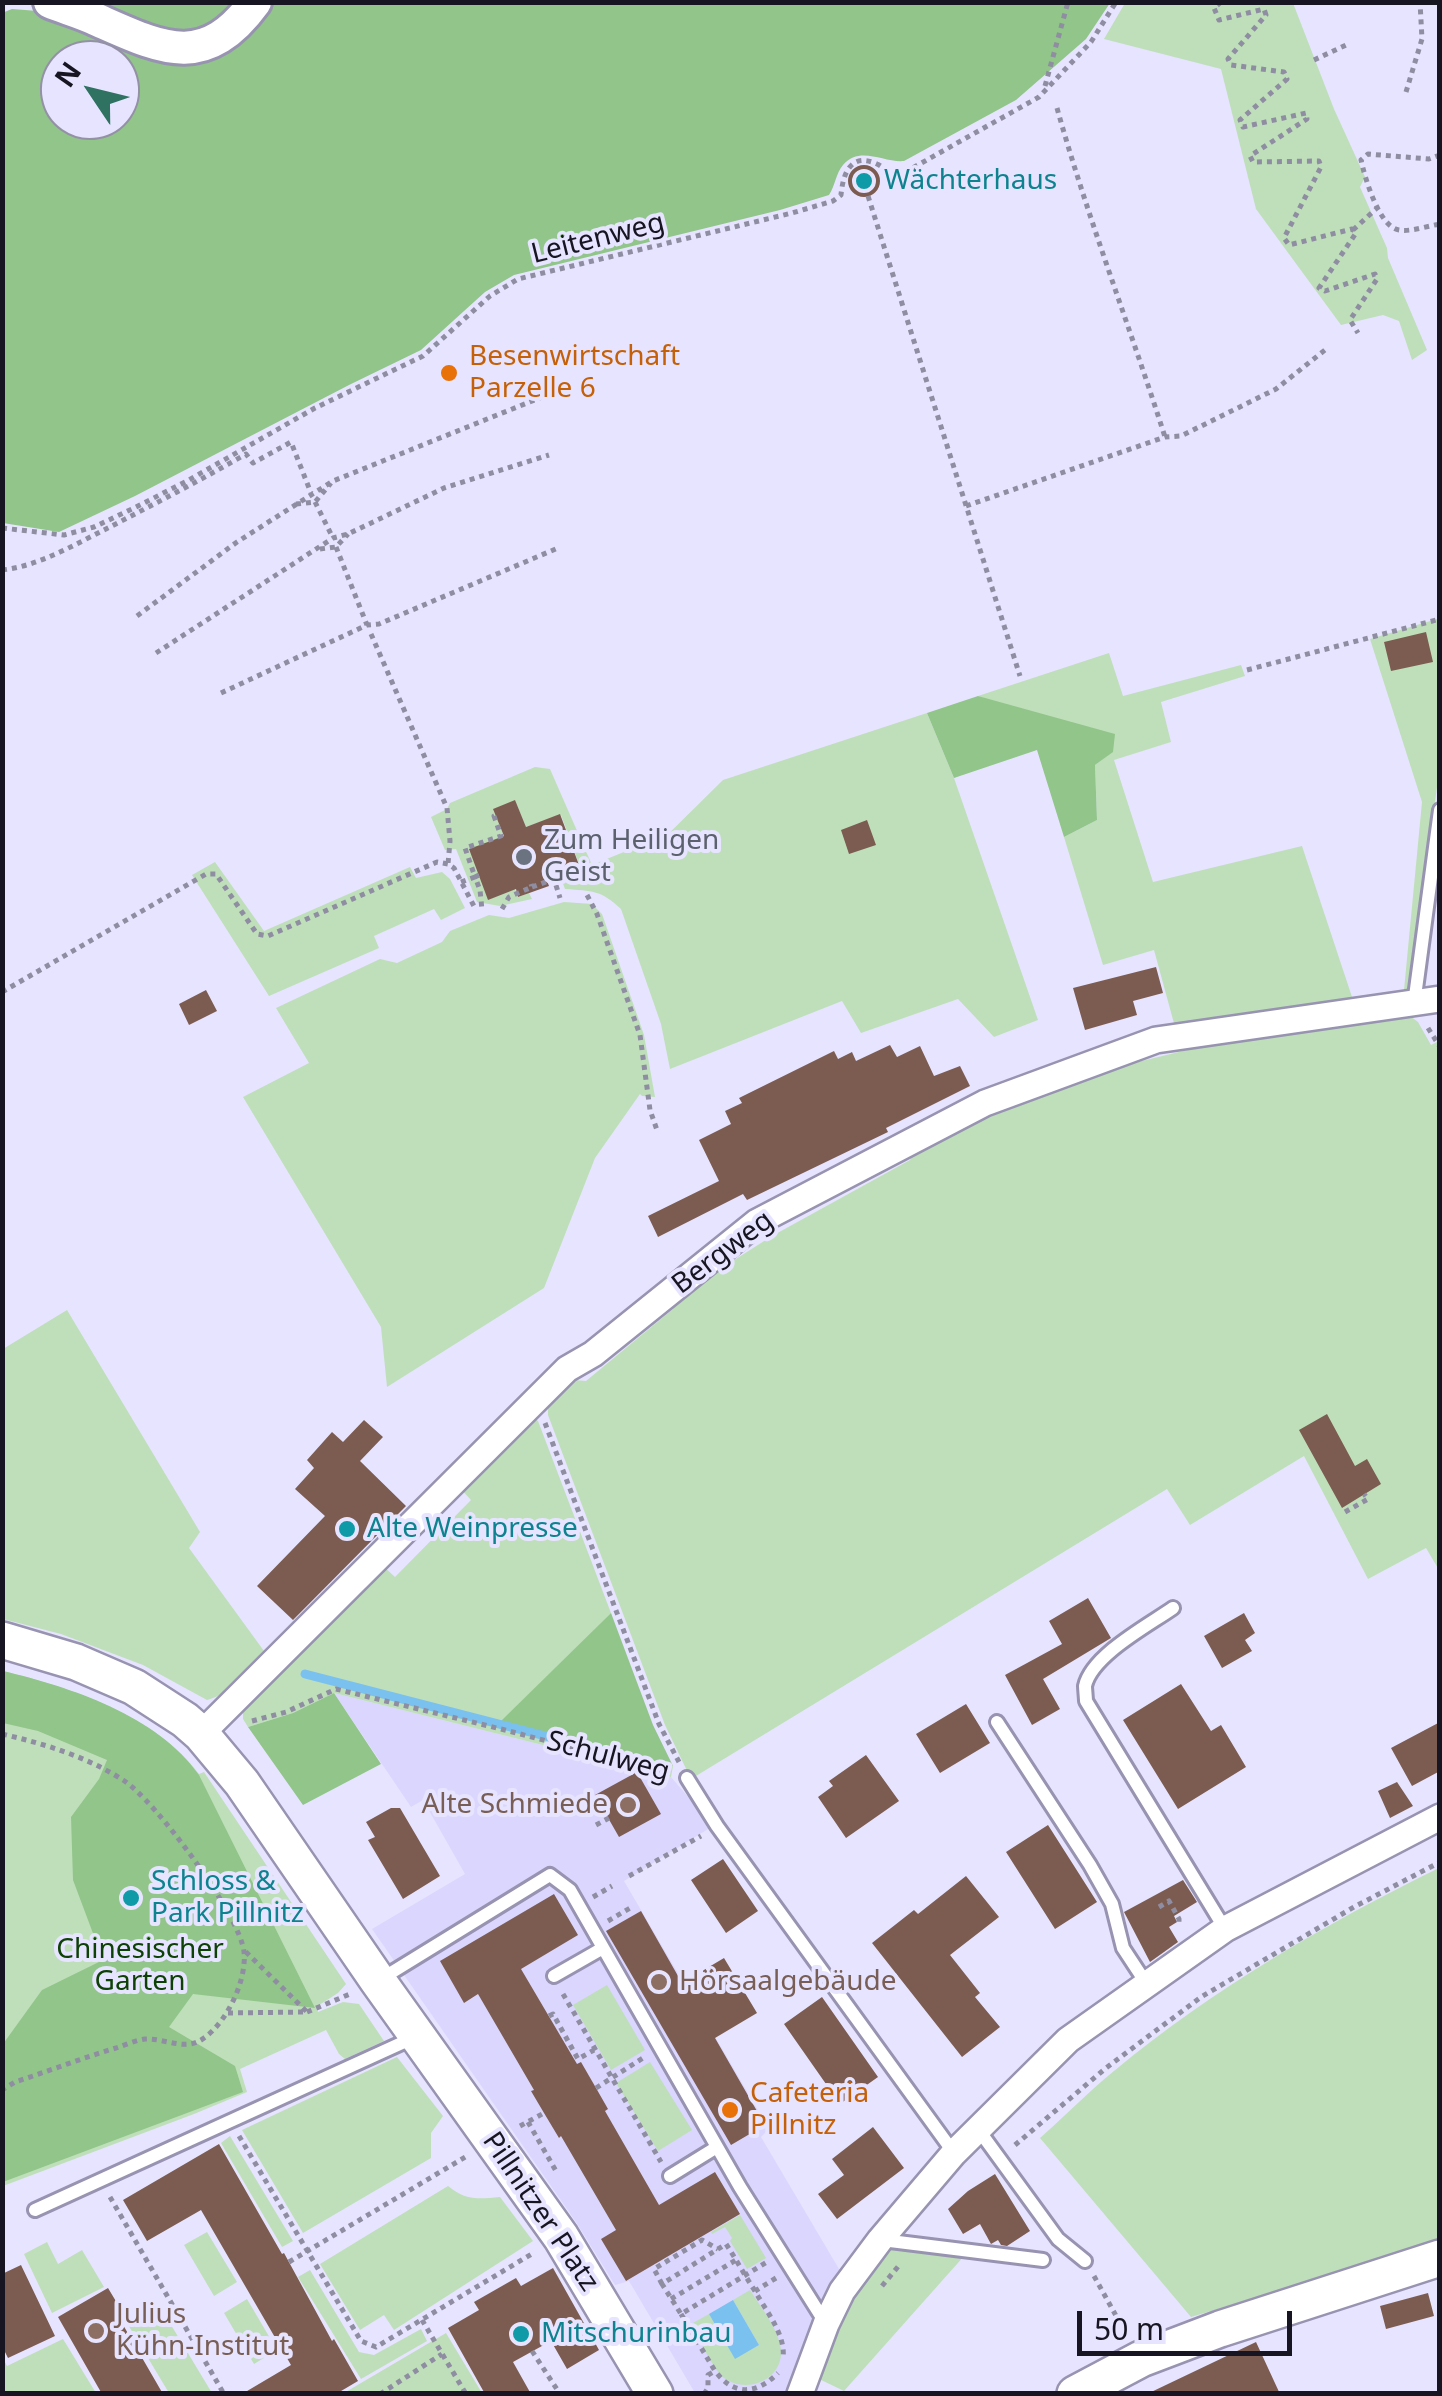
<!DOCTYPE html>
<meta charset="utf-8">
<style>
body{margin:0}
#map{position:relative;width:1442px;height:2396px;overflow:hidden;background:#e7e4ff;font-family:"Noto Sans",sans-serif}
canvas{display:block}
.frame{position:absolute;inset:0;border:5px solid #171521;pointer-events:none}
.north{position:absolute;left:40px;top:40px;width:100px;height:100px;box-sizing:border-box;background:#e7e4ff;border:2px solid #9491a6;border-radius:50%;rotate:305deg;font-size:28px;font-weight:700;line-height:40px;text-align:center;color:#171521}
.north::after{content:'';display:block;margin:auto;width:35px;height:45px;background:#307262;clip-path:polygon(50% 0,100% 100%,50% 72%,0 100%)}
.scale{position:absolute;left:1077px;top:2311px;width:215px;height:45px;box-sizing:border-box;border:5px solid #171521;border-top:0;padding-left:12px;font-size:30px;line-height:35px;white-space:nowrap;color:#171521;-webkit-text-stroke:8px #e7e4ff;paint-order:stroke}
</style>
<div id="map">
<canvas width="1442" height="2396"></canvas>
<div class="frame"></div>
<div class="north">N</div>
<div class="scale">50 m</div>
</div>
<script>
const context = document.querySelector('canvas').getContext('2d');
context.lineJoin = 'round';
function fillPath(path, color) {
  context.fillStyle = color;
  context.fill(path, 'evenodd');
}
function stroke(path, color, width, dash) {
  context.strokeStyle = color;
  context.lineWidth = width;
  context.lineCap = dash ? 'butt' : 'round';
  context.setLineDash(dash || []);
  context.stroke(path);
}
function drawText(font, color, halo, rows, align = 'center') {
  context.font = font + ' "Noto Sans",sans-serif';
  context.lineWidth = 8;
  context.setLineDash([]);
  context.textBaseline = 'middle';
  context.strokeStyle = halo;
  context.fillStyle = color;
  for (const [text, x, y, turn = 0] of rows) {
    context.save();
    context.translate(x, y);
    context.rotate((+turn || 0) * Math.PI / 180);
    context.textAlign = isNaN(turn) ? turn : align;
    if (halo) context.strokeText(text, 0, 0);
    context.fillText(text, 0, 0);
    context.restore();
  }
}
fillPath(new Path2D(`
 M 334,1693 L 671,1777 L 713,1826 L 624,1881 L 769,2129 L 761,2137 L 842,2274 L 828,2292 L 809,2333 L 788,2393 L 695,2393 L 629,2281 L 615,2285 L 576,2222 L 372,1929 L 465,1874 L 423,1800 L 411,1807 Z`), '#dbd6fe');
fillPath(new Path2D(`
 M 1125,3 L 1293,3 L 1334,109 L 1365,177 L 1360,187 L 1387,248 L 1388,258 L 1427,350 L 1412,360 L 1399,321 L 1383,315 L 1341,325 L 1256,209 L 1221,69 L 1104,39 Z
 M 1437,619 L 1439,620 L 1439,773 L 1408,994 L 1175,1027 L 1154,950 L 1103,965 L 1064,837 L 1097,820 L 1095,765 L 1112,752 L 978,696 L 1109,653 L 1123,696 L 1241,665 L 1245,676 L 1161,702 L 1171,742 L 1114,760 L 1153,882 L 1302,846 L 1352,997 L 1404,990 L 1422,802 L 1370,639 Z
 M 927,713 L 954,778 L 1038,1020 L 994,1037 L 958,999 L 861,1033 L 842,1001 L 670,1069 L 661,1024 L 621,909 C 601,890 592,891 565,889 L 559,873 L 579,864 L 561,815 L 526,827 L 515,801 L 494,809 L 504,836 L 489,899 L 515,889 L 518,897 L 529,893 L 532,899 L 500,906 L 477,902 L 456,849 L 445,850 L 431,817 L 447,809 L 450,803 L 535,767 L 550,769 L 592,865 L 641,845 L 649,853 L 723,780 Z
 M 215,862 L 264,931 L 410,867 L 416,878 L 442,872 L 450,879 L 465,908 L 441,920 L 434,909 L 374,936 L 379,948 L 269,996 L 192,875 Z
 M 564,902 L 592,904 L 602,914 L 644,1035 L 655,1097 L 642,1096 L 640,1094 L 595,1158 L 544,1288 L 387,1387 L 381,1327 L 243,1097 L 309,1063 L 276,1008 L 380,959 L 397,963 L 442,942 L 450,931 L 489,915 L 509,918 Z
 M 1410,1016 L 1418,1022 L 1431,1045 L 1439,1041 L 1439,1570 L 1426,1548 L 1368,1579 L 1304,1456 L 1190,1525 L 1167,1489 L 691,1779 L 665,1725 L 548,1415 L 548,1402 L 574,1380 L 586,1381 L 673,1309 L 668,1303 L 722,1259 L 728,1264 L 772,1236 L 910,1160 L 915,1149 L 929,1141 L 1072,1078 L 1228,1040 Z
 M 67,1310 L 200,1532 L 189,1548 L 264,1651 C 247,1671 233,1693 207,1700 L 143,1665 L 61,1634 L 3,1619 L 3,1349 Z
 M 532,1417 L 538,1421 L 611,1613 L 502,1721 L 673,1766 L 671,1777 L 334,1693 L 293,1713 L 248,1727 L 243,1719 L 243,1705 L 383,1566 L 395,1577 L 471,1500 L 460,1488 Z
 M 3,1671 C 69,1687 158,1717 199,1774 L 204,1772 L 346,1984 L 338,1993 L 316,2007 L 318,2012 L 343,2002 L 359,2004 L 384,2041 L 345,2059 L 339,2054 L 326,2030 L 240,2069 L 247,2092 L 194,2114 L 3,2186 Z
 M 1439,1868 L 1439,2243 L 1191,2317 L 1040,2138 C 1065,2116 1088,2092 1114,2071 C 1213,1989 1325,1924 1439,1868 Z
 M 607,1985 L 645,2050 L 611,2070 L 573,2005 Z
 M 397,2057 L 443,2116 L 431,2133 L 431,2158 L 303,2233 L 242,2130 Z
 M 650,2062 L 692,2130 L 658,2151 L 616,2083 Z
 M 230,2136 L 293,2241 L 282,2247 L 221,2143 Z
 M 448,2186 C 466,2201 479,2199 500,2197 L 533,2241 L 394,2330 L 384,2315 L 360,2330 L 320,2264 Z
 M 740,2215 L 766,2258 L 747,2269 L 730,2241 L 732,2238 L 725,2227 L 712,2234 L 711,2232 Z
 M 207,2232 L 237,2282 L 214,2296 L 184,2245 Z
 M 47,2242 L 58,2264 L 82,2250 L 104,2287 L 52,2313 L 24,2254 Z
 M 889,2246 L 965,2255 L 844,2391 L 817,2378 L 825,2350 L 857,2286 Z
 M 310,2270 L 359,2352 L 374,2355 L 421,2329 L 427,2341 L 361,2379 L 298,2277 Z
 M 750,2290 C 760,2306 776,2326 780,2344 C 788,2377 749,2396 724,2378 C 711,2367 700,2339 691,2324 L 709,2314 L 735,2358 L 759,2345 L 733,2300 Z
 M 247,2299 L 277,2350 L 254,2364 L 224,2313 Z
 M 146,2306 L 162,2310 L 212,2393 L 169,2393 L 124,2318 Z
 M 446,2333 L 482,2393 L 344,2393 Z
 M 63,2339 L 96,2393 L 3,2393 L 2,2356 L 7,2366 Z`), '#bfdfba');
fillPath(new Path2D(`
 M 90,3 L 238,3 C 229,11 219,23 208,28 C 169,47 126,18 90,3 Z
 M 270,3 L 1110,3 L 1086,39 L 1016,100 L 904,161 C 884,163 860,145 843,165 C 836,173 835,186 829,195 L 780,210 L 514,275 L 485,292 L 421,350 L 349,385 L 135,496 L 59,532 L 3,523 L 2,13 L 12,9 L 38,11 L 151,56 ZM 60,60 L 120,60 L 120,120 L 60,120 Z
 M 978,696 L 1115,734 L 1113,752 L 1095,765 L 1097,820 L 1064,837 L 1037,750 L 954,778 L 927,713 Z
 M 611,1613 L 653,1725 L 673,1766 L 501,1721 Z
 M 3,1671 C 70,1687 157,1715 199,1775 L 315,2008 L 193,1994 L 169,2027 L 235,2066 L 243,2092 L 3,2182 L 3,2044 L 42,1990 L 103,1960 L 73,1880 L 71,1817 L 99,1779 L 107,1760 L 38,1731 L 3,1723 Z
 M 334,1693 L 381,1764 L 303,1805 L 248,1727 L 293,1713 Z`), '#92c58a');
fillPath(new Path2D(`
 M 733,2300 L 759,2345 L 735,2359 L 709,2314 Z`), '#7ac1f0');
stroke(new Path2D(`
 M 305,1674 L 642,1761`), '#7ac1f0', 9);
fillPath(new Path2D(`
 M848 181a16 16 0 1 1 32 0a16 16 0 1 1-32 0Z
 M 1426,632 L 1433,662 L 1391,671 L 1384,642 Z
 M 515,800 L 526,827 L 560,814 L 579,865 L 546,878 L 549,886 L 518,897 L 516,889 L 488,900 L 469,849 L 504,836 L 493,809 Z
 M 867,820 L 876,845 L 849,854 L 841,830 Z
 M 1156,967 L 1163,993 L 1133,1001 L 1137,1015 L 1085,1030 L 1073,988 Z
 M 206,990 L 217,1011 L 189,1025 L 179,1004 Z
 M 890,1045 L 897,1057 L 920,1046 L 934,1076 L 960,1066 L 970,1086 L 886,1128 L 888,1132 L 747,1200 L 743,1194 L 658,1237 L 648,1216 L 719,1181 L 699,1140 L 731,1124 L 725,1111 L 742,1103 L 739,1098 L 834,1051 L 838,1059 L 852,1052 L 856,1061 Z
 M 1327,1414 L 1355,1466 L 1367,1459 L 1381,1484 L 1342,1508 L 1299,1430 Z
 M 364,1420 L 383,1437 L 360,1461 L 406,1506 L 293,1620 L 257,1586 L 325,1516 L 295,1489 L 314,1468 L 307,1460 L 332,1432 L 343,1442 Z
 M 1088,1598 L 1111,1638 L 1043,1679 L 1060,1709 L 1032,1725 L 1005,1675 L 1062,1644 L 1049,1621 Z
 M 1244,1613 L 1255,1633 L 1245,1640 L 1252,1651 L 1222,1668 L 1204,1636 Z
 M 1181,1684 L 1211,1731 L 1221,1725 L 1246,1767 L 1178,1809 L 1123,1720 Z
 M 966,1704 L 990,1743 L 940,1773 L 916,1734 Z
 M 1440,1722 L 1440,1771 L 1412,1786 L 1391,1748 Z
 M 866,1755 L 899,1801 L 846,1838 L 818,1797 L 833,1786 L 829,1781 Z
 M 637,1772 L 661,1814 L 619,1837 L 595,1795 Z
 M 1397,1782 L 1413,1806 L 1390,1818 L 1378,1791 Z
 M 391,1808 L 400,1808 L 440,1876 L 403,1899 L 368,1840 L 375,1837 L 366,1822 Z
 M 1048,1825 L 1097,1902 L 1055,1929 L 1006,1852 Z
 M 723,1859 L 758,1911 L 726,1933 L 691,1880 Z
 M 966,1876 L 999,1917 L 950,1955 L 980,1993 L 975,1997 L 1000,2027 L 962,2057 L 872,1943 L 914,1910 L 918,1914 Z
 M 1183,1880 L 1197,1902 L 1174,1916 L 1177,1922 L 1169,1927 L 1178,1942 L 1150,1962 L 1124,1912 Z
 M 554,1894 L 578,1935 L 521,1969 L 577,2064 L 581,2062 L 596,2088 L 608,2109 L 605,2111 L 659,2205 L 715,2172 L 740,2214 L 626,2281 L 601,2239 L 616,2230 L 561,2136 L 559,2138 L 544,2113 L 531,2091 L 534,2090 L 478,1994 L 464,2003 L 440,1961 Z
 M 641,1911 L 682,1983 L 724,1958 L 757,2013 L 715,2038 L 765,2125 L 731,2145 L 606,1931 Z
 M 822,1997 L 878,2077 L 840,2104 L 784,2024 Z
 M 873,2127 L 904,2168 L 837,2219 L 818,2194 L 844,2175 L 832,2159 Z
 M 219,2144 L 282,2254 L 284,2253 L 332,2341 L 334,2339 L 358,2381 L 336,2394 L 242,2394 L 291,2365 L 201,2210 L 147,2241 L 123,2200 Z
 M 995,2174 L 1030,2231 L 1007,2246 L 1001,2245 L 998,2240 L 991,2244 L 980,2224 L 963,2234 L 948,2209 L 968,2191 Z
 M 21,2265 L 55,2336 L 8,2358 L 2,2346 L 2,2274 Z
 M 553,2268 L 599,2350 L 567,2369 L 551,2341 L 513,2362 L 531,2394 L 485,2394 L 448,2328 L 479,2310 L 474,2302 L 516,2278 L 521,2286 Z
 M 108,2288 L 120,2308 L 115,2311 L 163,2394 L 102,2394 L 58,2317 Z
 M 1428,2293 L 1434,2316 L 1386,2329 L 1380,2306 Z
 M 1256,2342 L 1280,2394 L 1147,2394 Z`), '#7c5c51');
const service = new Path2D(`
 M 1414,1004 L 1440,810
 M 1173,1608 C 1149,1625 1092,1655 1085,1686 C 1085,1688 1086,1699 1086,1701 L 1225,1929
 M 997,1722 L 1090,1865 L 1112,1904 L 1123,1948 L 1146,1983
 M 687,1778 L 717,1826 L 954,2153
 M 554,1976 L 603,1948
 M 381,1979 L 550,1875 L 570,1890 L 740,2187 L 826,2324
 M 978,2129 L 1058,2239 L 1085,2261
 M 670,2176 L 717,2147
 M 35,2210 L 415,2037
 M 882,2240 L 1043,2260`);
const minor = new Path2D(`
 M 201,1734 L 567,1369 L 593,1354 L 757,1222 L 985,1103 L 1156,1040 L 1440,999
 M 800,2394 L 826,2324 L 842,2291 L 880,2240 L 954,2153 L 1068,2040 L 1225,1929 L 1440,1817`);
const tertiary = new Path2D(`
 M 50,2 C 65,8 80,12 95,19 C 161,48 204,72 255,2`);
const secondary = new Path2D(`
 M 2,1640 L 76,1662 L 134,1687 L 185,1720 L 201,1734 L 242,1783 L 378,1981 L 561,2237 L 655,2394
 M 1075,2394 L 1141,2359 L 1220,2329 L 1440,2258`);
stroke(service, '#9793b1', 18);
stroke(minor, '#9793b1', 30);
stroke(tertiary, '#9793b1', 38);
stroke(secondary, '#9793b1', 40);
stroke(new Path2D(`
 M 1221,2 L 1214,8 L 1219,20 L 1264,9 L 1266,15 L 1228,59 L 1231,65 L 1284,72 L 1287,79 L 1240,120 L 1243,127 L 1306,113 L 1307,119 L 1250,156 L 1253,162 L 1319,161 L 1321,167 L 1284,238 L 1289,245 L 1352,229 L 1356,233 L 1319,288 L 1325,291 L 1375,274 L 1377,279 L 1350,320 L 1358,333
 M 1314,60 L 1346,45
 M 1045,86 L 1068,2
 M 1406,92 L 1422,39 L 1420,2
 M 1057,108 C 1088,219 1130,327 1165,437
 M 1440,155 L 1429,159 L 1368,154 L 1361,160 C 1365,178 1379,227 1399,230 C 1411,232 1427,226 1440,224
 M 868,196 L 1020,676
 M 1353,230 L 1377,208 L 1379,211
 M 315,502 L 333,538
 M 296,504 L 315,502 L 331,483
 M 966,506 L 1165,437 L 1181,436 L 1276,389 L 1325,350
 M 2,528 L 64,535 L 94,527 L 134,508 L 187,481 L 315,408 L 423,356 L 490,296 L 518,279 L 792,213 L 833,201 L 841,195 C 843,173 851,152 877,164 C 882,166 886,171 892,172 C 895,172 905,171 909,170 L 1039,97 L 1091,42 L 1116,2
 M 336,547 L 367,625
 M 320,549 L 336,547 L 348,534
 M 2,570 C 40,566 77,543 110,527 C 156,503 201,480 246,454 L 253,463 L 291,442 L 311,493
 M 137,616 L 237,542 L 333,481 L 542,397
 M 371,634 L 447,808 L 450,841 L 448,864
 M 156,653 L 333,538 L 348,534 L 444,488 L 549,455
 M 1247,670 L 1440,619
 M 221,693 L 367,625 L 379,624 L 558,548
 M 479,875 L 475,877 L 480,890 L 482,910
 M 461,882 L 475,877 L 465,848 L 501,836 L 494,816 L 496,815
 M 532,887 L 554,879 L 560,898
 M 587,895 L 597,914 L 640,1035 L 650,1110 L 658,1133
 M 502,909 L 509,897 L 532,887 L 531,884
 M 2,992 L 206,874 L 216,874 L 257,934 L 268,936 L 437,862 L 448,864 L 454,868 L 476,910
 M 1428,1028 L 1440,1047
 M 545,1423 L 659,1724 L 679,1762
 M 1345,1512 L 1368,1499 L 1364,1494
 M 252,1721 L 286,1712 L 336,1689 L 501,1729 L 670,1773
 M 2,1734 C 45,1744 85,1756 123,1780 C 155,1800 240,1915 244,1952 C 247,1980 227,2022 204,2038 C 186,2052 165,2038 145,2039 C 136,2040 125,2045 116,2048 C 82,2058 49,2071 15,2082 L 2,2090
 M 596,1825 L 609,1818
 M 629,1876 L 701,1836
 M 593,1897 L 612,1886
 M 1159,1907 L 1169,1901 L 1179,1919 L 1179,1925
 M 608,1921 L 630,1908
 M 563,1994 L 661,2162
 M 307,2012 L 350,1994
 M 228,2013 L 307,2012 L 244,1950
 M 549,2016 L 553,2014 L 578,2059 L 594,2050
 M 596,2088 L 646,2056
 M 528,2122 L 556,2171
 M 520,2126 L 544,2113
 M 239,2136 L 361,2341 L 376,2347 L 535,2252
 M 1015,2145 L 1106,2068 L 1201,1997 L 1354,1907 L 1440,1862
 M 110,2197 L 224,2394
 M 289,2262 L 467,2156
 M 1094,2276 L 1125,2332
 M 776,2278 L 755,2291 C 766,2311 786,2335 783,2358
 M 662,2284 L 654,2269 L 702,2240 L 718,2249
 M 882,2286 L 901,2263
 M 755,2291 C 745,2276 736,2259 726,2244 L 662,2284 L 681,2314 L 767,2262
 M 671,2299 L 736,2260
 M 681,2314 L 715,2371 C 734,2396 756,2395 778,2373
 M 422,2320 L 466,2394
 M 532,2351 L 560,2394
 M 380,2394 L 442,2354
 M 704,2394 L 708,2388 L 708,2375 L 715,2371`), '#8f8da1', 5, [5, 5]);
stroke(service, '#fff', 12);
stroke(minor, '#fff', 25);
stroke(tertiary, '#fff', 32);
stroke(secondary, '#fff', 35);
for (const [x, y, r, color] of [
 [864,181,10,"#0f9aa8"],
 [449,373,10,"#e8710a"],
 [524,857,10,"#6b7280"],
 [347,1529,10,"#0f9aa8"],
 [628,1805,10,"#8d6e63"],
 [131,1898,10,"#0f9aa8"],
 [659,1982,10,"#8d6e63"],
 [730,2110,10,"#e8710a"],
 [96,2331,10,"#8d6e63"],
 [521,2334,10,"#0f9aa8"]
]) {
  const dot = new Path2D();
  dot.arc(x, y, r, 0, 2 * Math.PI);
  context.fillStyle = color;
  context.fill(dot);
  stroke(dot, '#e7e4ff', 4);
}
drawText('28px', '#0d838f', '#e7e4ff', [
 ["Wächterhaus",884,181],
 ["Alte Weinpresse",367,1529],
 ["Schloss &",151,1882],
 ["Park Pillnitz",151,1914],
 ["Mitschurinbau",541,2334]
], 'left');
drawText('28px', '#171521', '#e7e4ff', [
 ["Leitenweg",598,239,-14],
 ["Bergweg",723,1253,-37],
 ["Schulweg",608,1757,15],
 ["Pillnitzer Platz",540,2212,56]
]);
drawText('28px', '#c56008', '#e7e4ff', [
 ["Besenwirtschaft",469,357],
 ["Parzelle 6",469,389],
 ["Cafeteria",750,2094],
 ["Pillnitz",750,2126]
], 'left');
drawText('28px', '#5b616d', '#e7e4ff', [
 ["Zum Heiligen",544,841],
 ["Geist",544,873]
], 'left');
drawText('28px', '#785e54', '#e7e4ff', [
 ["Alte Schmiede",608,1805,"right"],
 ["Hörsaalgebäude",679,1982],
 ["Julius",116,2315],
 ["Kühn-Institut",116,2347]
], 'left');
drawText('28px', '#0e4105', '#e7e4ff', [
 ["Chinesischer",140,1950],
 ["Garten",140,1982]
]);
</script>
